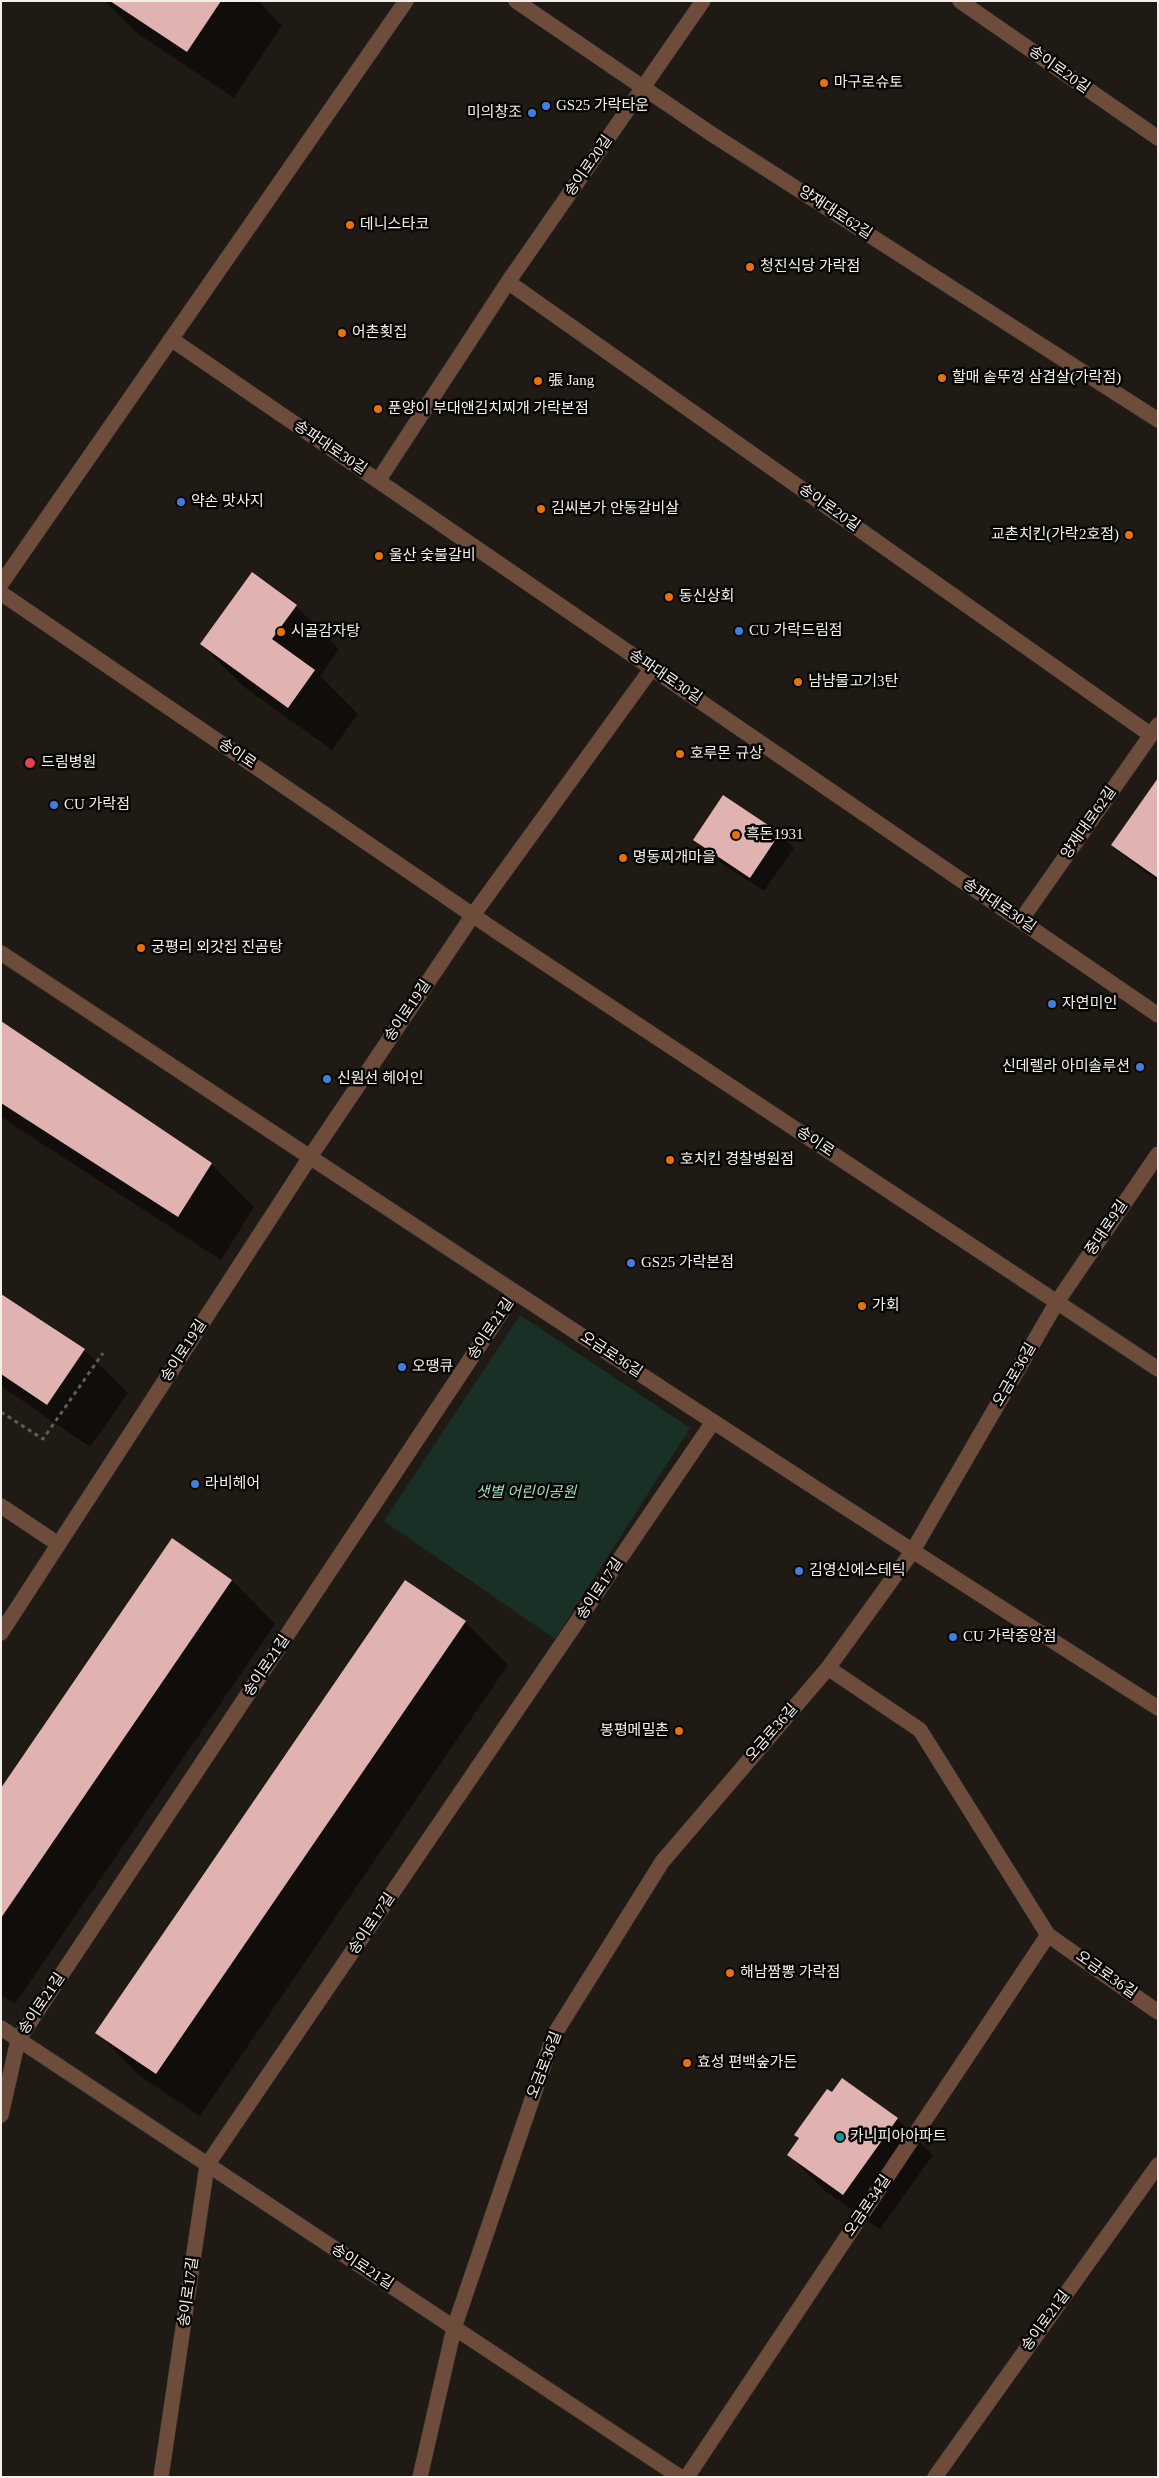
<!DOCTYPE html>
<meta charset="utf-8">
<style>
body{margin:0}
#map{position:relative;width:1159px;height:2478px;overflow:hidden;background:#201a14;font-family:"Times New Roman",serif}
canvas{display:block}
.frame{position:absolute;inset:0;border:2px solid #f3efea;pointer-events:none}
</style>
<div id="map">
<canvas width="1159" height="2478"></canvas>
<div class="frame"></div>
</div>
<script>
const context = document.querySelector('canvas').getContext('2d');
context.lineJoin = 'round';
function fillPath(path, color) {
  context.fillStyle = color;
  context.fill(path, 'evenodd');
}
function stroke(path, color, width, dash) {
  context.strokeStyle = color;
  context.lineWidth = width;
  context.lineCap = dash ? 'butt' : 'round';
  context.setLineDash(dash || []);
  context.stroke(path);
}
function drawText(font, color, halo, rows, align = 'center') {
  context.font = font + ' "Times New Roman","Noto Sans KR",serif';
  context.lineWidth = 5;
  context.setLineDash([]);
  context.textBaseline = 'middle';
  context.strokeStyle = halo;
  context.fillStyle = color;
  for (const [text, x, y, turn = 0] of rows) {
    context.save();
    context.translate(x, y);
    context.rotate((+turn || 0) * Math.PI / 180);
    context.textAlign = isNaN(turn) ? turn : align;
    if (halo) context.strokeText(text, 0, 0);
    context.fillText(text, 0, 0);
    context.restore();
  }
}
fillPath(new Path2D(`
 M 520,1315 L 690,1428 L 555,1639 L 384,1521 Z`), '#183026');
fillPath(new Path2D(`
 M 105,1 L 258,1 L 282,26 L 234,98 L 138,34 Z
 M 252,574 L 296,606 L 339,649 L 320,676 L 358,714 L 332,750 L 244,687 L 201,644 Z
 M 1158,780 L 1158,881 L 1127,859 L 1112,844 Z
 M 779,834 L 794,848 L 764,891 L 709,855 L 695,840 Z
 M 1,1022 L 211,1164 L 254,1207 L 221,1260 L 1,1117 Z
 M 1,1295 L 84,1350 L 128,1393 L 90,1447 L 1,1386 Z
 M 172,1540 L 232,1580 L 275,1624 L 15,2004 L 1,1995 L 1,1790 Z
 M 465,1622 L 508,1665 L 200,2116 L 140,2076 L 97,2033 Z
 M 832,2094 L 897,2119 L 933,2155 L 880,2229 L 825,2191 L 789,2155 L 800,2139 L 796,2135 Z`), '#0007');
fillPath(new Path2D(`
 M 110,1 L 221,1 L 187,52 Z
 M 252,572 L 297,605 L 272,639 L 315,670 L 288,708 L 200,644 Z
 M 1158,778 L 1158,878 L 1111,845 Z
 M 723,795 L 780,833 L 750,878 L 693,840 Z
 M 1,1021 L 212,1163 L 178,1217 L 1,1103 Z
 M 1,1294 L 85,1349 L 47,1405 L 1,1374 Z
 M 172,1538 L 232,1580 L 1,1918 L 1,1788 Z
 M 405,1580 L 466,1621 L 156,2074 L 95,2033 Z
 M 842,2078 L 898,2118 L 843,2195 L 787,2155 L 799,2138 L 794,2135 L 827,2089 L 832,2092 Z`), '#e0b3b1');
const minor = new Path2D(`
 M 516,1 L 710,133 L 1158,420
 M 960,1 L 1158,138
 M 508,282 L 1151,735
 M 171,339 L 1158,1015
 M 378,481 L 508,282 L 703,1
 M 1,584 L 406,1
 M 1021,920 L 1158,725
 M 1,953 C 385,1207 769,1461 1158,1708
 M 1,1506 L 58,1544
 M 1,1633 L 314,1151 L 473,915 L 652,668
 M 828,1668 L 920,1730 L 1048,1935 L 1158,2012
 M 1,2028 L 680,2477
 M 1,2115 L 18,2040 L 515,1292
 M 161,2477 L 207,2165 L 713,1422
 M 420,2477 L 454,2328 L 554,2035 L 662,1862 L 828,1668 L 912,1552 L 1057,1302 L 1158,1154
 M 687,2477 L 1048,1935
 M 935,2477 L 1158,2165`);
const tertiary = new Path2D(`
 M 1,593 L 496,931 L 1158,1369`);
stroke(minor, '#39342e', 16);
stroke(tertiary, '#39342e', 16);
stroke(new Path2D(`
 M 1,1412 L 43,1439 L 103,1353`), '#615c56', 3, [4, 4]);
stroke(minor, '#6d4c3c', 15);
stroke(tertiary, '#6d4c3c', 15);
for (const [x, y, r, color] of [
 [824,83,5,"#e8710a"],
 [546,106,5,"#3f7fe0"],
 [532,113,5,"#3f7fe0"],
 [350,225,5,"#e8710a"],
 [750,267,5,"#e8710a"],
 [342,333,5,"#e8710a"],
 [942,378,5,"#e8710a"],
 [538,381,5,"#e8710a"],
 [378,409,5,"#e8710a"],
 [181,502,5,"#3f7fe0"],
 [541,509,5,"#e8710a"],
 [1129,535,5,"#e8710a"],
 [379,556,5,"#e8710a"],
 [669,597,5,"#e8710a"],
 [739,631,5,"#3f7fe0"],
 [281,632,5,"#e8710a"],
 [798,682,5,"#e8710a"],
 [680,754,5,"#e8710a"],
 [30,763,6,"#e0444e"],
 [54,805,5,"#3f7fe0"],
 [736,835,5,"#e8710a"],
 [623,858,5,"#e8710a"],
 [141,948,5,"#e8710a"],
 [1052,1004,5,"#3f7fe0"],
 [1140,1067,5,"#3f7fe0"],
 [327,1079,5,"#3f7fe0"],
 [670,1160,5,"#e8710a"],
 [631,1263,5,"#3f7fe0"],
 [862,1306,5,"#e8710a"],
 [402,1367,5,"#3f7fe0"],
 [195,1484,5,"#3f7fe0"],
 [799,1571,5,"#3f7fe0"],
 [953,1637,5,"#3f7fe0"],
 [679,1731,5,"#e8710a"],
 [730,1973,5,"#e8710a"],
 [687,2063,5,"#e8710a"],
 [840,2137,5,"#0f9aa8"]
]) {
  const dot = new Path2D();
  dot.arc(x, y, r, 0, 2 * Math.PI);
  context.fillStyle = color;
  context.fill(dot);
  stroke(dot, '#080604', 2);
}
drawText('15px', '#f3efea', '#080604', [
 ["송이로20길",1059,70,35],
 ["송이로20길",589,166,-55],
 ["양재대로62길",835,213,33],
 ["송파대로30길",330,448,34],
 ["송이로20길",829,508,35],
 ["송파대로30길",665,677,34],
 ["송이로",237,754,34],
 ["양재대로62길",1089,823,-55],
 ["송파대로30길",999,906,34],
 ["송이로19길",408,1011,-56],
 ["송이로",815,1142,34],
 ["중대로9길",1107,1228,-56],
 ["송이로21길",491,1329,-56],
 ["송이로19길",184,1351,-57],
 ["오금로36길",611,1355,33],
 ["오금로36길",1015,1375,-60],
 ["송이로17길",600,1589,-56],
 ["송이로21길",267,1666,-56],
 ["오금로36길",772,1733,-49],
 ["송이로17길",372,1924,-56],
 ["오금로36길",1106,1975,35],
 ["송이로21길",42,2004,-56],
 ["오금로36길",545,2065,-69],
 ["오금로34길",868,2206,-56],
 ["송이로21길",362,2267,33],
 ["송이로17길",189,2292,-82],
 ["송이로21길",1046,2321,-54]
]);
drawText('15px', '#f3efea', '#080604', [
 ["마구로슈토",834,83],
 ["GS25 가락타운",556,106],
 ["미의창조",522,113,"right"],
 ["데니스타코",360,225],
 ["청진식당 가락점",760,267],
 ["어촌횟집",352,333],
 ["할매 솥뚜껑 삼겹살(가락점)",952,378],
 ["張 Jang",548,381],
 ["푼양이 부대앤김치찌개 가락본점",388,409],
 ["약손 맛사지",191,502],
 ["김씨본가 안동갈비살",551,509],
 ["교촌치킨(가락2호점)",1119,535,"right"],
 ["울산 숯불갈비",389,556],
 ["동신상회",679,597],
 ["CU 가락드림점",749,631],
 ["시골감자탕",291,632],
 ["냠냠물고기3탄",808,682],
 ["호루몬 규상",690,754],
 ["드림병원",41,763],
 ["CU 가락점",64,805],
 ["흑돈1931",746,835],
 ["명동찌개마을",633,858],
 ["궁평리 외갓집 진곰탕",151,948],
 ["자연미인",1062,1004],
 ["신데렐라 아미솔루션",1130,1067,"right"],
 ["신원선 헤어인",337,1079],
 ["호치킨 경찰병원점",680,1160],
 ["GS25 가락본점",641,1263],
 ["가회",872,1306],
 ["오땡큐",412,1367],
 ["라비헤어",205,1484],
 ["김영신에스테틱",809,1571],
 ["CU 가락중앙점",963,1637],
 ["봉평메밀촌",669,1731,"right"],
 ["해남짬뽕 가락점",740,1973],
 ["효성 편백숲가든",697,2063],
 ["카니피아아파트",850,2137]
], 'left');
drawText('italic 15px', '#99dfbf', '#080604', [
 ["샛별 어린이공원",526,1493]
]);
</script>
